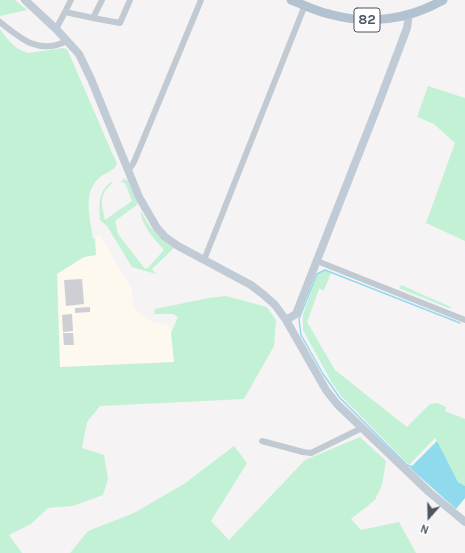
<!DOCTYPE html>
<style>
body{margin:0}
#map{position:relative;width:465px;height:553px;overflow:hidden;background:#f5f3f3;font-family:Karla,sans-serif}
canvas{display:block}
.north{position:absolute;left:409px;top:497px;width:40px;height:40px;-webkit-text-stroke:3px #fff;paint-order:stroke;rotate:200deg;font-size:11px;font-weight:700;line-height:16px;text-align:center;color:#4a5661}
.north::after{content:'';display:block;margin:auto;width:14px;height:18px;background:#4a5661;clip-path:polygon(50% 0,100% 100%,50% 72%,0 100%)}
</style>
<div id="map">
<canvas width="465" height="553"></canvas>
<div class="north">N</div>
</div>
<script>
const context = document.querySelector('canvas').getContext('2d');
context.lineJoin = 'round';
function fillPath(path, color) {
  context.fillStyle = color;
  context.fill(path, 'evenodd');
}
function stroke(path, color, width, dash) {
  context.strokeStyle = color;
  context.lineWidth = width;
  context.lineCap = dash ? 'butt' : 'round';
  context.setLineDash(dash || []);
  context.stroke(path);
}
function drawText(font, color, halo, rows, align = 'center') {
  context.font = font + ' Karla,sans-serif';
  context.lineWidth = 3.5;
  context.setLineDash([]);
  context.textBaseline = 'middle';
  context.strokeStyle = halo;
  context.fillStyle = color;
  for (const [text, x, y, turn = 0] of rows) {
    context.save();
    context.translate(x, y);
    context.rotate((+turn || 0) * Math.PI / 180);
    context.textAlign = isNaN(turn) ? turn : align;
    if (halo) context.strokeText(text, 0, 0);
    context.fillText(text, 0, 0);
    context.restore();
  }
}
fillPath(new Path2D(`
 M 100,235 L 132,290 L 134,309 L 153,323 L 166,323 L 171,330 L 174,362 L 60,368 L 57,273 L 84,257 L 93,240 Z`), '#fdf9ef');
fillPath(new Path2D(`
 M 0,0 L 15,0 L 27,10 L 0,16 Z
 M 0,29 C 7,39 16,51 29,53 L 62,48 L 67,49 L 117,164 C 112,173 105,172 98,179 C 82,194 91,221 93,239 L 95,238 L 96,255 L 84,257 L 57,274 L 60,367 L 174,362 L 171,333 L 178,317 L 173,314 L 154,314 L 155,309 L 209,298 L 226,296 L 267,307 L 276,320 L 274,346 L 244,399 L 100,406 L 87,422 L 82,448 L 104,455 L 108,479 L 103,495 L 73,506 L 48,508 L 31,524 L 9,535 L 22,553 L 0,553 Z
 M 428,86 L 465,98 L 465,241 L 426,223 L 455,143 L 434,124 L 417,117 Z
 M 123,178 L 128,181 L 138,204 L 115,221 L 118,234 L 145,269 L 149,267 L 164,250 C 155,239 140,225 141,211 C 148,226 159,239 174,248 L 152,269 L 156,274 L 132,267 L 107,226 L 100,220 C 99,204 98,190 113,181 C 111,186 107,187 105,191 C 99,200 103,210 105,220 L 132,201 L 125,183 L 119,181 L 123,181 Z
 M 325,271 L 331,273 L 324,290 L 319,289 L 307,322 L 335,370 L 407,427 L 430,404 L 437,403 L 446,407 L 445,411 L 465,419 L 465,486 L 458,482 L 435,438 L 409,465 L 342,397 L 332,383 L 303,330 L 303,315 L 317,274 Z
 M 401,285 L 451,307 L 451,309 L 399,288 Z
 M 360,437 L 386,461 L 382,485 L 375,500 L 351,519 L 361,530 L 399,522 L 416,553 L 70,553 L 88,531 L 134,513 L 184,484 L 234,446 L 247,463 L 211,521 L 229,540 L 305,460 Z`), '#c3f1d5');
fillPath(new Path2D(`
 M 437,441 L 458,482 L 465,486 L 465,498 L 456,509 L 410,468 Z`), '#90daee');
stroke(new Path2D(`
 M 412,467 L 407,465 L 340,398 L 323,374 L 301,335 L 299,319 L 317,274 L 325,270 L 460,323`), '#90daee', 1.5);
fillPath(new Path2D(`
 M 82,279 L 84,304 L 66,306 L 64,280 Z
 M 90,307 L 90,312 L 75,313 L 75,308 Z
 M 72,314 L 73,331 L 63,332 L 62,315 Z
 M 63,333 L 73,333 L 74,345 L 64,345 Z`), '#cdcfd5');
stroke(new Path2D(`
 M 65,12 L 71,0
 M 93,18 L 120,23 L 130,0
 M 0,22 C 21,39 39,55 67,41
 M 56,29 L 65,12 L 93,18 L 102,0
 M 128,171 L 134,162 L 201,0
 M 204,260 L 305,5
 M 317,261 L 465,320
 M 262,441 L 303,452 L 311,453 L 362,428`), '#c1cad2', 6);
stroke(new Path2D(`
 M 25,0 L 56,29 L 79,54 L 91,79 L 139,197 L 157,228 L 165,237 L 178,246 L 251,285 L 264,295 L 275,305 L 286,320 L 326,390 L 337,404 L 429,492 L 465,522
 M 286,320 L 296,314 L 301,301 L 378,105 L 407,28 L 409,14`), '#c1cbd6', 8);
stroke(new Path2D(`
 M 291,0 C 304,5 316,11 329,14 C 368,25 408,20 443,0`), '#b3c2d1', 9);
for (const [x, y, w] of [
 [367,20,26]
]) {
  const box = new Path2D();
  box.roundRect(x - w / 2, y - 12, w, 24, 3);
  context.fillStyle = '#fff';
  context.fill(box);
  stroke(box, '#4a5661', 1);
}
drawText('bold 14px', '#4a5661', null, [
 ["82",367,20]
]);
</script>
